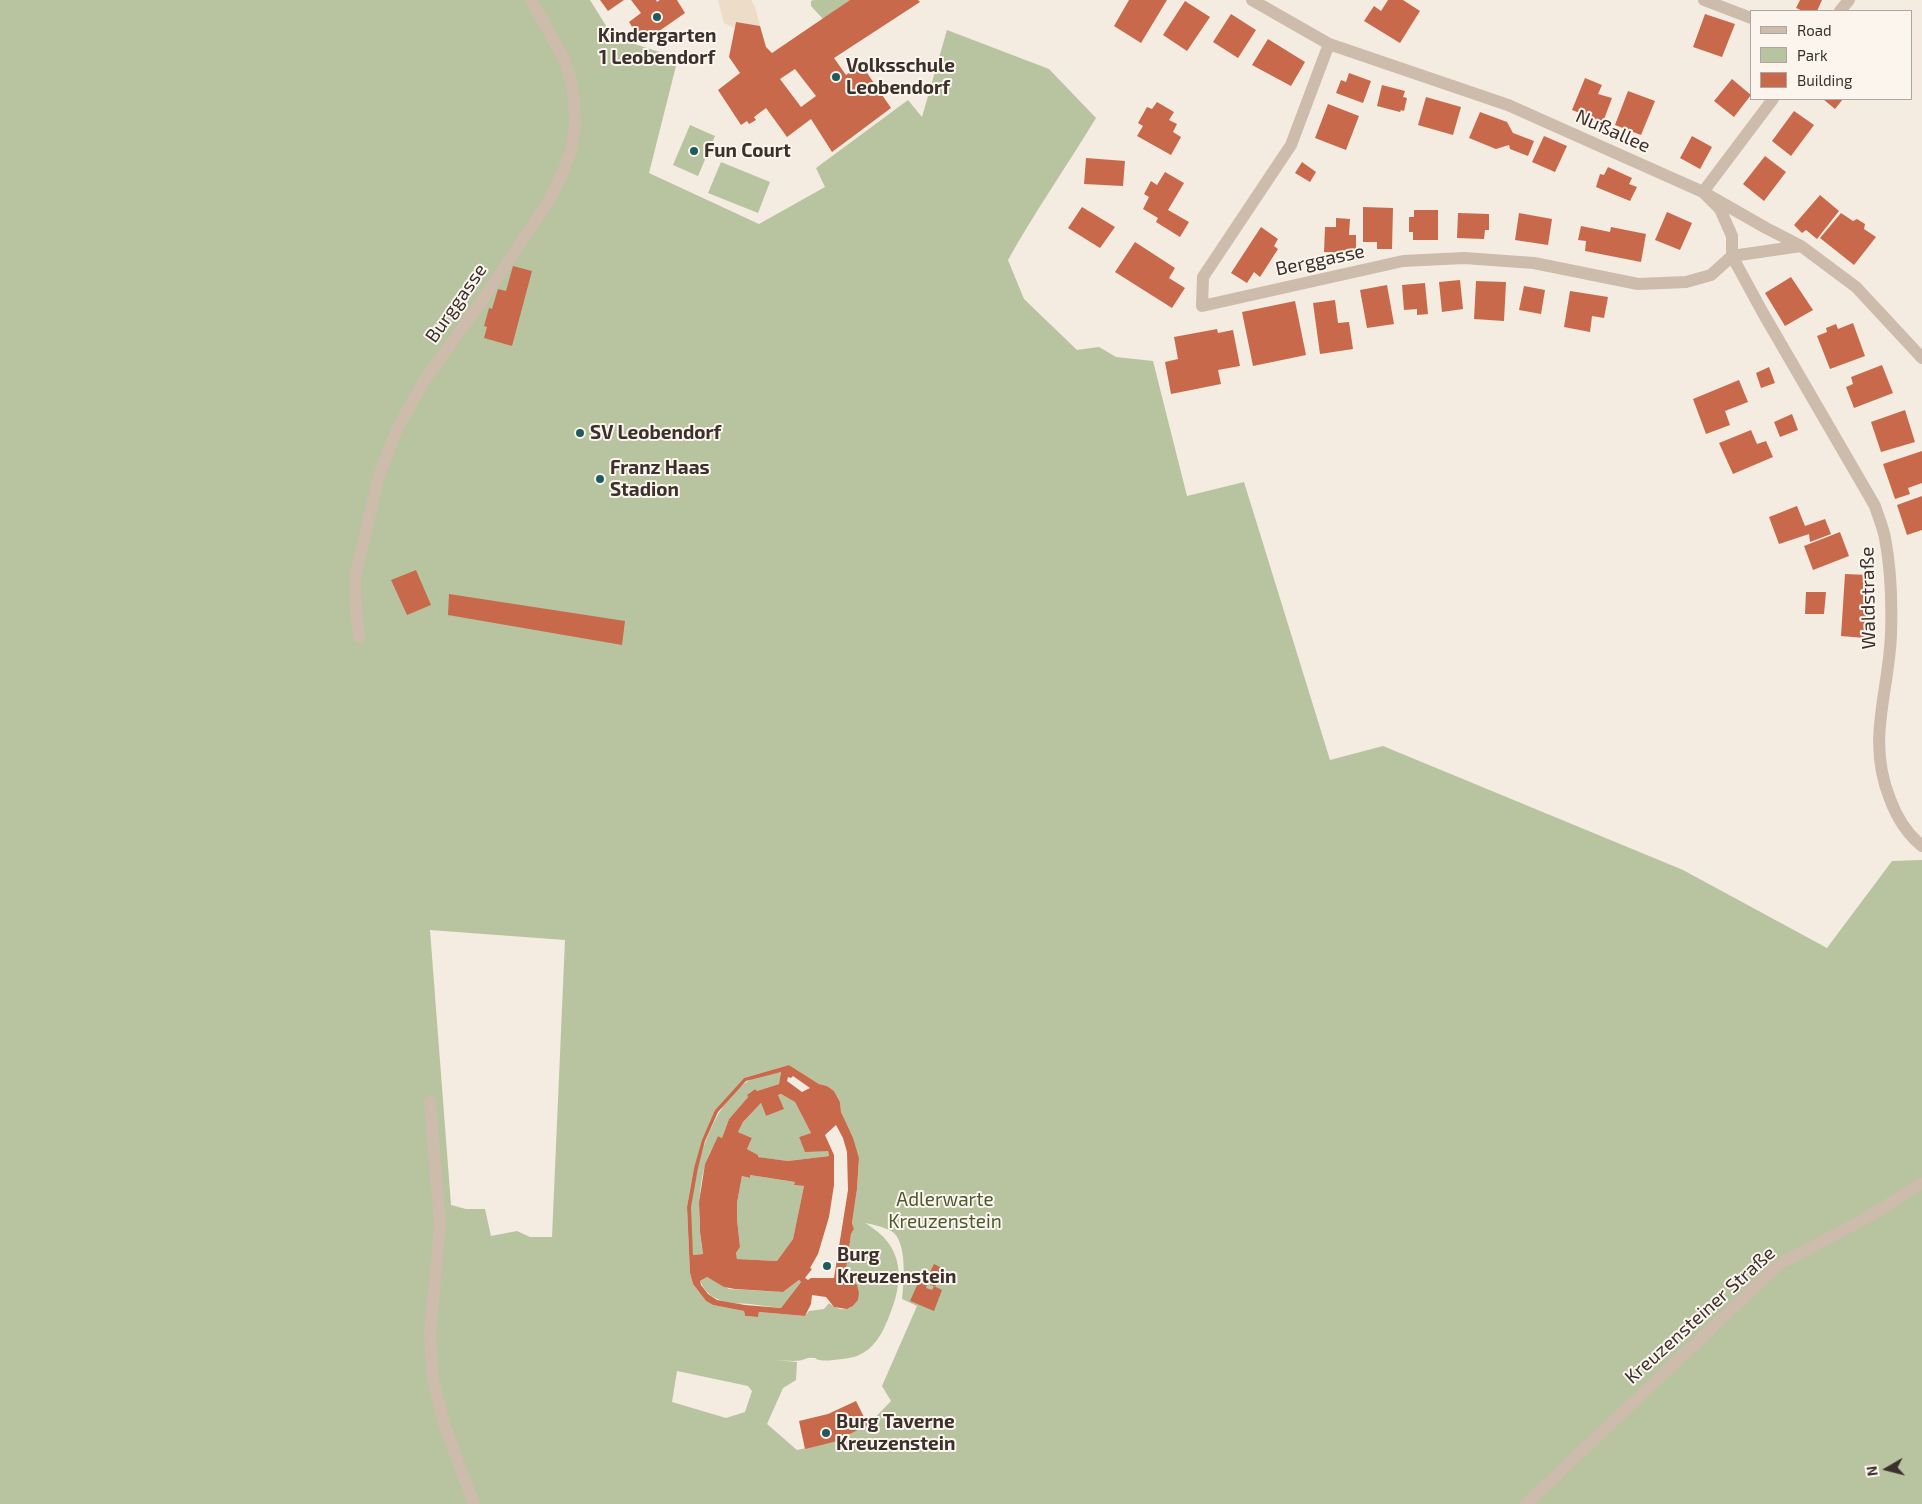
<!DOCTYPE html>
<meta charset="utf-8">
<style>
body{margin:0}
#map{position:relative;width:1922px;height:1504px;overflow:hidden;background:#f4ebe1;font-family:"Exo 2",sans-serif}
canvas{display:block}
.legend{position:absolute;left:1750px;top:10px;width:162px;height:90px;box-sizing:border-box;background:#fbf5ee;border:1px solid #aea6a0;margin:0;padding:6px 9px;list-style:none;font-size:15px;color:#3b302b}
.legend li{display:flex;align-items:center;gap:10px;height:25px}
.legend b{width:25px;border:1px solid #aea6a0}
.north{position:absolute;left:1862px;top:1444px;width:50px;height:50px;-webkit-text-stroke:4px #fbf5ee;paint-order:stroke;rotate:262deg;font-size:14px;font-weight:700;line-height:20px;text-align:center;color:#3b302b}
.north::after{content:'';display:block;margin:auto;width:18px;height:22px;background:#3b302b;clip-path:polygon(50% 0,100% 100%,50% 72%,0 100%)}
</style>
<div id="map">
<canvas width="1922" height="1504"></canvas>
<ul class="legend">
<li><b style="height:6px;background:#cdbbac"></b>Road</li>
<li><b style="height:14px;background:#b8c4a0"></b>Park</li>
<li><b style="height:14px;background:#c8694b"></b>Building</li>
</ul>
<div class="north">N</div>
</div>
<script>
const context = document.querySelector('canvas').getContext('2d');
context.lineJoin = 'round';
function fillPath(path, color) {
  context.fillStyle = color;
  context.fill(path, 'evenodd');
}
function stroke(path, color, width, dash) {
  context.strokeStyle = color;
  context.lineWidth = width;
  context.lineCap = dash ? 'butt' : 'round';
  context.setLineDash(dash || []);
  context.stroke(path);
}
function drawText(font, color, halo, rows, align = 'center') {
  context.font = font + ' "Exo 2",sans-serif';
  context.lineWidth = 4;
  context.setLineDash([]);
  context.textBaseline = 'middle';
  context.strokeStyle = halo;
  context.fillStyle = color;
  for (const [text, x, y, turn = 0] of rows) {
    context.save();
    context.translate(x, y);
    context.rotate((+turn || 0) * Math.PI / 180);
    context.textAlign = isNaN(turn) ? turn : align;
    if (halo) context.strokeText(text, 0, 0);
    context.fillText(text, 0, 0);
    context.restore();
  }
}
fillPath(new Path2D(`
 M 0,0 L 590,0 L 613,37 L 678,58 L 649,173 L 759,224 L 825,187 L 816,168 L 908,100 L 922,117 L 947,30 L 1049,69 L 1096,118 C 1067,166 1035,211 1008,260 L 1024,299 L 1077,350 L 1099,347 L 1116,357 L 1153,361 L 1187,496 L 1244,482 L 1330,760 L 1383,746 L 1683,870 L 1827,948 L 1892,861 L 1922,860 L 1922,1504 L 0,1504 ZM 430,930 L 565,940 L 552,1237 L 530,1237 L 517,1231 L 491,1236 L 485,1209 L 466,1209 L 451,1205 ZM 789,1065 L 819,1084 L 827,1086 L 834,1091 L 840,1102 L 841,1112 L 859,1158 L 857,1189 L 852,1223 L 854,1229 L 851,1234 L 845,1277 C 874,1290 851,1323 829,1303 L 824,1309 L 809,1311 L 805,1316 L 759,1312 L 758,1317 L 745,1316 L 744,1311 L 713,1305 L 706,1301 L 693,1284 L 690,1273 L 687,1207 L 694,1168 L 715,1110 L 744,1078 ZM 865,1223 C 871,1224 889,1228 894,1233 C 907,1246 904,1282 902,1299 L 917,1306 L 882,1386 L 891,1401 L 868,1425 L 834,1442 L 797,1450 L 767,1424 L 783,1388 L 796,1380 L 797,1362 L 775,1360 C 783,1360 794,1362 802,1360 C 806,1359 808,1357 813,1358 C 819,1358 813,1359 820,1360 C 826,1362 851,1358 857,1356 C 874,1349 882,1334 888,1319 C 905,1280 905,1246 865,1223 ZM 677,1371 L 748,1386 L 752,1391 L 745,1412 L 726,1418 L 672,1402 Z
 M 814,0 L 850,0 L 823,19 L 811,6 L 811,1 Z
 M 690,125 L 715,136 L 698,176 L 673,165 Z
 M 721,162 L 770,182 L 758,213 L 708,193 Z
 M 781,1072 L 779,1084 L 757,1091 L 755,1089 L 747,1095 L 748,1097 L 729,1119 L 722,1138 L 718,1136 C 714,1146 708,1155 705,1165 C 697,1194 698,1224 703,1254 L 693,1255 C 692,1239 689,1221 691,1205 C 696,1163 710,1110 745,1083 C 752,1077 772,1074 781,1072 Z
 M 781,1094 L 795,1102 L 811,1133 L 799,1137 L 805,1151 L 828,1151 L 829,1156 L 788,1161 L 758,1157 L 758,1155 L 747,1149 L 752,1138 L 738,1132 L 743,1122 L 761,1103 L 766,1116 L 783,1109 L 778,1095 Z
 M 750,1175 L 795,1182 L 794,1185 L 804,1186 L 793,1239 L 777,1261 L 737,1259 L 736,1253 L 740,1247 L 737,1219 L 737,1203 L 742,1176 L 750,1178 Z
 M 707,1277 L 729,1289 L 783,1292 L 799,1280 L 801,1282 L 781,1308 C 770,1307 760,1305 750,1304 C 731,1303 709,1303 700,1281 Z`), '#b8c4a0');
fillPath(new Path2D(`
 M 718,0 L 751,0 L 755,7 L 760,26 L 736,22 L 734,28 L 724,23 Z`), '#ecdcc8');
fillPath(new Path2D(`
 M 600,0 L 624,0 L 608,11 Z
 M 631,0 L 656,0 L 657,2 L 660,0 L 677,0 L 685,13 L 642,43 L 629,22 L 641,13 Z
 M 850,0 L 918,0 L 920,2 L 834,58 L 846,75 L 861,64 L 891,108 L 832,152 L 811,119 L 787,137 L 766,108 L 754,117 L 756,120 L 749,124 L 747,121 L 741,125 L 718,90 L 740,73 L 729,57 L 736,22 L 760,26 L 766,47 L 772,53 ZM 795,69 L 816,96 L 801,107 L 780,79 Z
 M 1129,0 L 1167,0 L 1141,43 L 1114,26 Z
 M 1388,0 L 1403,0 L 1420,11 L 1400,43 L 1364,21 L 1374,6 L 1381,11 Z
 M 1800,0 L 1822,0 L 1817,11 L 1803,11 L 1796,8 Z
 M 1185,1 L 1210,17 L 1187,51 L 1163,35 Z
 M 1231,14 L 1256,30 L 1238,58 L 1213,42 Z
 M 1705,14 L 1735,24 L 1722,57 L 1693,47 Z
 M 1268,39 L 1305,62 L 1291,86 L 1252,65 Z
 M 1349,73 L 1371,81 L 1363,103 L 1336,93 L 1341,80 L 1346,82 Z
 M 1585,78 L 1602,85 L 1598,94 L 1612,98 L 1603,122 L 1572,110 Z
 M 1732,79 L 1751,95 L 1734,117 L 1714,101 Z
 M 1382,85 L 1405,91 L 1403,97 L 1407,98 L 1404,111 L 1401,110 L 1400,112 L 1377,106 Z
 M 1628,91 L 1655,101 L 1641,135 L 1615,125 Z
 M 1426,97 L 1461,107 L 1453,135 L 1418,125 Z
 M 1823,99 L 1843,99 L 1835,109 Z
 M 1157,102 L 1174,112 L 1169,120 L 1177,124 L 1173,132 L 1181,137 L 1171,155 L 1137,136 L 1143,126 L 1138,123 L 1147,107 L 1152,109 Z
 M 1328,104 L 1359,116 L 1346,150 L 1315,138 Z
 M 1794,111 L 1814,125 L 1791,156 L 1772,141 Z
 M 1480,112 L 1507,122 L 1513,133 L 1534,141 L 1528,156 L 1510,149 L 1509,145 L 1496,149 L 1469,138 Z
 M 1544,136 L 1567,146 L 1555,172 L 1532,162 Z
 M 1692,136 L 1712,147 L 1700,169 L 1680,158 Z
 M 1765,156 L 1786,172 L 1764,201 L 1743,184 Z
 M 1086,158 L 1125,161 L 1123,186 L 1084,184 Z
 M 1302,162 L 1316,172 L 1310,182 L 1295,173 Z
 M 1608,167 L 1632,178 L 1629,184 L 1637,187 L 1630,201 L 1596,187 L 1600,174 L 1604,175 Z
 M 1165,172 L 1184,183 L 1168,210 L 1189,222 L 1180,237 L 1156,222 L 1158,218 L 1143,209 L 1149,197 L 1144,194 L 1151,181 L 1157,185 Z
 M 1820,195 L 1839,211 L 1817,239 L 1806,230 L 1802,233 L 1794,225 Z
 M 1082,207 L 1115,227 L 1100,248 L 1068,228 Z
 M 1363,207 L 1393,208 L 1392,249 L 1377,249 L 1377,242 L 1363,242 Z
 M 1414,210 L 1438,210 L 1438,240 L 1413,240 L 1413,232 L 1409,232 L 1409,217 L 1414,217 Z
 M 1667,212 L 1692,223 L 1680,250 L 1655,240 Z
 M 1458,213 L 1489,214 L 1489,230 L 1485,230 L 1484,239 L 1457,238 Z
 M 1519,213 L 1552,219 L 1548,245 L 1515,240 Z
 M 1841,213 L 1853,221 L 1857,219 L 1865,224 L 1864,229 L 1876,237 L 1854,265 L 1820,238 Z
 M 1336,218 L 1350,219 L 1349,235 L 1356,235 L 1356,253 L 1324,252 L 1325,227 L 1336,227 Z
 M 1581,226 L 1610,232 L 1611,227 L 1646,234 L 1641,262 L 1585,251 L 1586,241 L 1578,240 Z
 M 1261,227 L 1278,239 L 1274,246 L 1278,249 L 1260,277 L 1254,272 L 1247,283 L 1231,273 Z
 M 1135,242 L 1175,268 L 1169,278 L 1185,288 L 1172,308 L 1115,272 Z
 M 513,266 L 532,271 L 512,346 L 484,338 L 487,327 L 484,326 L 489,308 L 492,309 L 498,289 L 506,291 Z
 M 1791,277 L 1813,310 L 1785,326 L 1765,293 Z
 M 1460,280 L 1463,309 L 1442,312 L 1439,282 Z
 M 1476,281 L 1506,282 L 1504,321 L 1474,319 Z
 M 1425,283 L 1428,314 L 1417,315 L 1417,309 L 1404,310 L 1402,285 Z
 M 1387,285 L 1394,324 L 1367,328 L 1360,290 Z
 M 1524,286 L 1545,290 L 1541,314 L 1519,310 Z
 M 1570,291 L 1608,297 L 1604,318 L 1592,316 L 1590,332 L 1564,327 Z
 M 1335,300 L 1338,323 L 1349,322 L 1353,349 L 1320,354 L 1313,303 Z
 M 1295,301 L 1306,355 L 1253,366 L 1242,312 Z
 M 1853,323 L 1865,356 L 1830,369 L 1817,336 L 1827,332 L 1826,328 L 1836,324 L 1838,329 Z
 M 1217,329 L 1218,333 L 1233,330 L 1240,366 L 1218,370 L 1221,384 L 1171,394 L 1165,362 L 1178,359 L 1174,337 Z
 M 1882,365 L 1893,393 L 1854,408 L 1846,387 L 1853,384 L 1851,377 Z
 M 1769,367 L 1775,383 L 1761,388 L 1756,373 Z
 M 1739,380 L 1748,402 L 1725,411 L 1730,425 L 1706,434 L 1693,399 Z
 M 1905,410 L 1915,442 L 1881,452 L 1871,422 Z
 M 1792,414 L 1798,430 L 1780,437 L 1774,422 Z
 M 1751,430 L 1757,444 L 1766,441 L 1773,457 L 1733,474 L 1719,443 Z
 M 1922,451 L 1922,483 L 1908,488 L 1910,494 L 1895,499 L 1883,464 Z
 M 1922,496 L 1922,530 L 1907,535 L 1897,505 Z
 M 1797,506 L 1805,526 L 1825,519 L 1831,534 L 1810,542 L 1809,534 L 1779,544 L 1769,517 Z
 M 1840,532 L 1849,556 L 1813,570 L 1804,546 Z
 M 416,570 L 431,605 L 407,615 L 391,580 Z
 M 1845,574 L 1868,575 L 1865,638 L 1841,636 Z
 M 1806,592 L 1826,592 L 1824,614 L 1805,614 Z
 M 449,594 L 625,621 L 622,645 L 448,615 Z
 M 789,1065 L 819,1084 L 827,1086 L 834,1091 L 840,1102 L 841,1112 L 853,1138 L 859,1158 L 857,1189 L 852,1223 L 854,1229 L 851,1234 L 845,1277 L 852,1280 L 857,1285 L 859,1293 L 858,1300 L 853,1306 L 847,1309 L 834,1307 L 826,1297 L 812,1295 L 811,1304 L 805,1316 L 759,1312 L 758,1317 L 745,1316 L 744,1311 L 713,1305 L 706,1301 L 693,1284 L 690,1273 L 687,1207 L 694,1168 L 702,1140 L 715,1110 L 744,1078 ZM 781,1072 L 779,1084 L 757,1091 L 755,1089 L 747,1095 L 748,1097 L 729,1119 L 722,1138 L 718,1136 L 705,1164 L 699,1202 L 700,1232 L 703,1254 L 693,1255 L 691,1207 L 698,1168 L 705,1141 L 718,1112 L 746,1081 ZM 793,1076 L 810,1088 L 802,1092 L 787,1081 L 788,1077 L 791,1078 ZM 781,1094 L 795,1102 L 811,1133 L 799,1137 L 805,1152 L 828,1151 L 829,1156 L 788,1161 L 758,1157 L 758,1155 L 747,1149 L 752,1138 L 738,1132 L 743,1122 L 761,1103 L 766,1116 L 784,1109 L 778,1095 ZM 836,1125 L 843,1138 L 847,1152 L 848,1190 L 834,1278 L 811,1278 L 808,1280 L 805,1278 L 812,1269 L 810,1268 L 818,1254 L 829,1217 L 834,1185 L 834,1155 L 825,1135 ZM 750,1175 L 795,1182 L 794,1185 L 804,1186 L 793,1239 L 777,1261 L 737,1259 L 736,1253 L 740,1247 L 737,1219 L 737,1203 L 742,1176 L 750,1178 ZM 707,1277 L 724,1287 L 735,1289 L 783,1292 L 799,1280 L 801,1282 L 781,1308 L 745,1305 L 717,1300 L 708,1294 L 701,1285 L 700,1281 Z
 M 934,1264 L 944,1269 L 935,1287 L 925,1282 Z
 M 919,1281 L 927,1285 L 926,1288 L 932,1290 L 934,1286 L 942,1290 L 934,1311 L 910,1301 Z
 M 856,1401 L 868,1425 L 834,1442 L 805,1449 L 799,1421 L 828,1414 Z`), '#c8694b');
stroke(new Path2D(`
 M 1252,0 L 1329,44 L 1508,105 L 1703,192 L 1766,228 L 1801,246 L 1856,287 L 1922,358
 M 1704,0 L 1751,18
 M 1840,11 L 1849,0
 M 1329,44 L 1291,145 L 1203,277 L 1202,306 L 1403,261 L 1464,258 L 1534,263 L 1638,284 L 1686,282 L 1711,275 L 1732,256 L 1801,246
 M 1773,99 L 1703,192 L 1720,209 L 1732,236 L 1732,256 L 1763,313 L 1875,506 C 1878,516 1883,527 1885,538 C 1891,569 1892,603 1891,634 C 1889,693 1866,740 1890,799 C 1897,818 1907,834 1922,846
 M 359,637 L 356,609 L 355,577 L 379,476 L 397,429 L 424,381 L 485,296 L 548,202 L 563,172 L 571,150 L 575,127 L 574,100 L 570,77 L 563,57 L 531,0
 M 430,1102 L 440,1224 L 430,1334 L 433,1379 L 444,1424 L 474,1504
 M 1526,1504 L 1778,1265 L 1868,1217 L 1922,1183`), '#cdbbac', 12);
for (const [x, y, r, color] of [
 [657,17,5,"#1f5a5e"],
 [836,77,5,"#1f5a5e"],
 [694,151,5,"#1f5a5e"],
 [580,433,5,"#1f5a5e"],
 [600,479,5,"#1f5a5e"],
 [827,1266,5,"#1f5a5e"],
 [826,1433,5,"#1f5a5e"]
]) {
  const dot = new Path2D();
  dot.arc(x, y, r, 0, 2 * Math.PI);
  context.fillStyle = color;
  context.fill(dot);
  stroke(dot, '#fbf5ee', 2);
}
drawText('bold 19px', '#3b302b', '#fbf5ee', [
 ["Kindergarten",657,36,"center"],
 ["1 Leobendorf",657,58,"center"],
 ["Volksschule",846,66],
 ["Leobendorf",846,88],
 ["Fun Court",704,151],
 ["SV Leobendorf",590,433],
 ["Franz Haas",610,468],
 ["Stadion",610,490],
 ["Burg",837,1255],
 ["Kreuzenstein",837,1277],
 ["Burg Taverne",836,1422],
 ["Kreuzenstein",836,1444]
], 'left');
drawText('19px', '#3b302b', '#fbf5ee', [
 ["Nußallee",1613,131,24],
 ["Berggasse",1320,260,-12],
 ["Burggasse",456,303,-55],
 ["Waldstraße",1868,598,-91],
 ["Kreuzensteiner Straße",1700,1315,-42]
]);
drawText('19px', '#4a5a2e', '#fbf5ee', [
 ["Adlerwarte",945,1200],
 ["Kreuzenstein",945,1222]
]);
</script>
